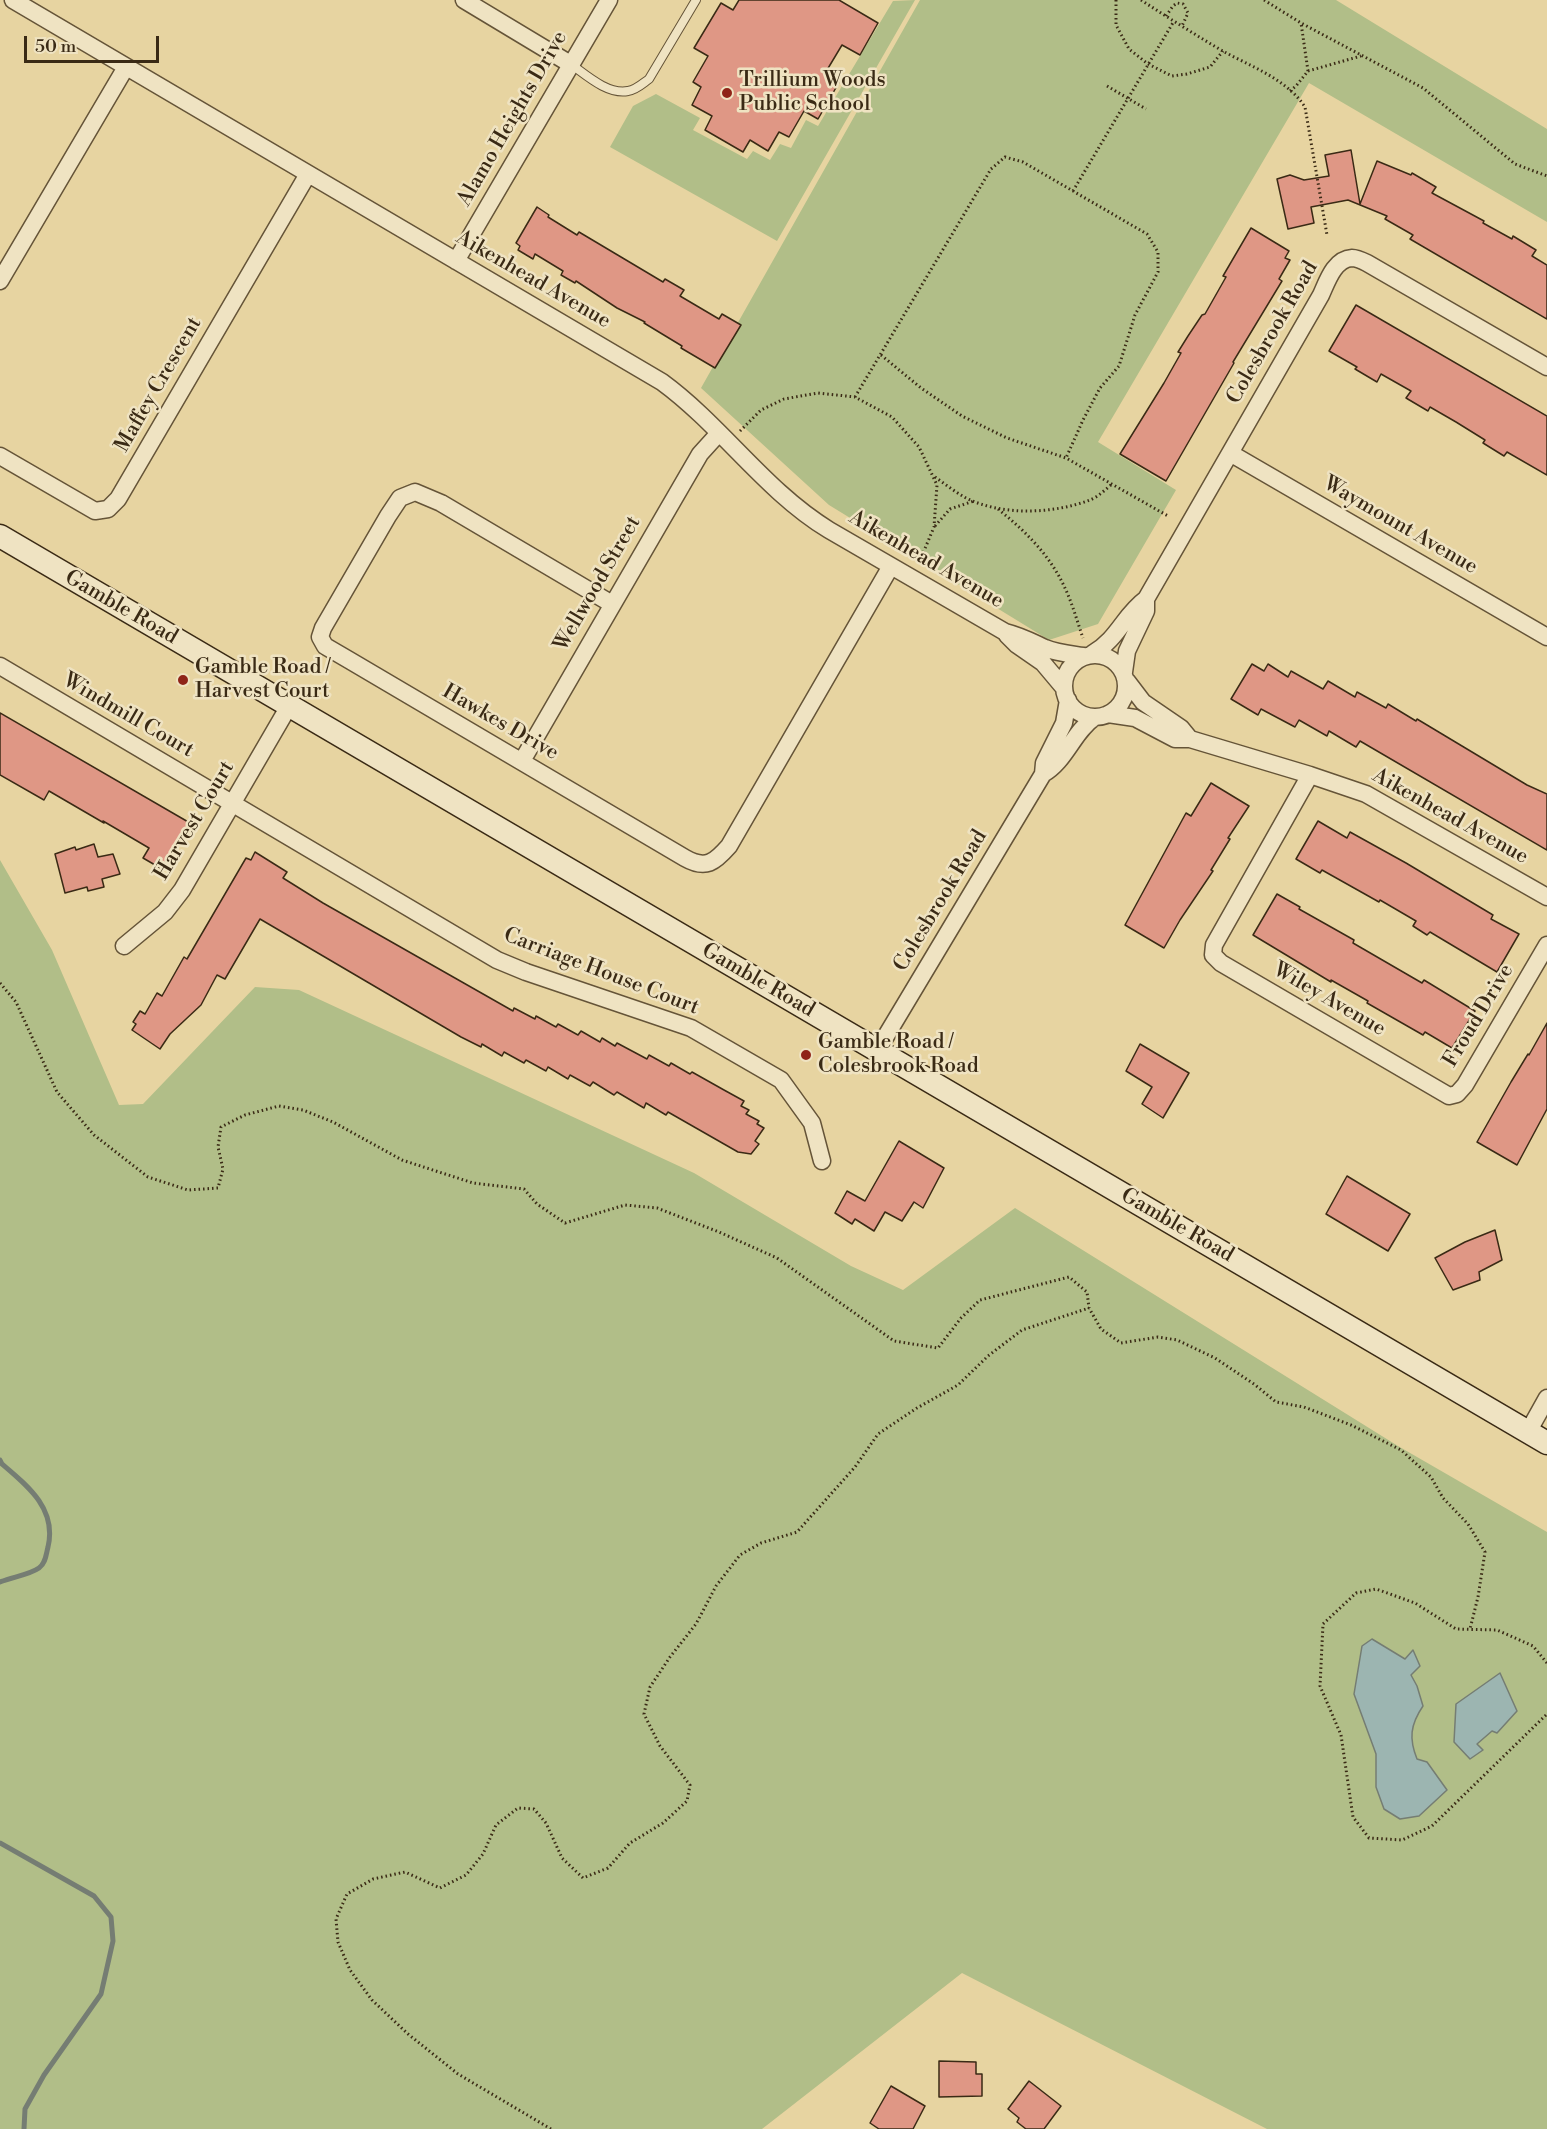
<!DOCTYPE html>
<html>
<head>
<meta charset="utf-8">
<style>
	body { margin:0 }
	#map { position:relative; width:1547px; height:2129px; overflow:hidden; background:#e7d4a1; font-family:"Libre Bodoni",serif }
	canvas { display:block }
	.scale { position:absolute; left:24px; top:36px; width:135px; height:27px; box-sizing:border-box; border:3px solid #3a2a15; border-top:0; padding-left:8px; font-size:18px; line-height:21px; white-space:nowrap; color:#3a2a15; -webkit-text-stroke:4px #efe3c2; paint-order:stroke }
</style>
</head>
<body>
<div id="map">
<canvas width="1547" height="2129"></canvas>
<div class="scale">50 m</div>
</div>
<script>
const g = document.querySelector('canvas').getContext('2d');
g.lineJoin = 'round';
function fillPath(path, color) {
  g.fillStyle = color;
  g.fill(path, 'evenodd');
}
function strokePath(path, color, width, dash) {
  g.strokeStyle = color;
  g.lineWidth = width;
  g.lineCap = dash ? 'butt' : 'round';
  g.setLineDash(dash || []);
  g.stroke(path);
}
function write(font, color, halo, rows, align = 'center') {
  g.font = font + ' "Libre Bodoni",serif';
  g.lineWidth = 5;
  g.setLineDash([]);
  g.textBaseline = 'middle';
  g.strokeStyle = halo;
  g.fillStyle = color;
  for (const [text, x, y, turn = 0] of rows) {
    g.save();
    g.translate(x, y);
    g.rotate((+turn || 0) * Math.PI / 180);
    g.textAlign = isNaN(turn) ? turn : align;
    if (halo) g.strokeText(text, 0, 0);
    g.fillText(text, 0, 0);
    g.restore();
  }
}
const green = new Path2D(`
	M915,0L777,241L610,147L633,106L656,94L700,118L693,130L747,159L753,151L770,160L780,144L791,148L806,120L818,126L893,1Z
	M920,0H1336L1547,129V222L1309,83L1098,442L1176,490L1098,624L1049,640L829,505L701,388Z
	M0,860L52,950L119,1105L143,1104L255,987L299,990L694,1173L851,1266L903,1290L1015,1208L1398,1446L1547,1532V2129H1267L962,1973L762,2129H0Z`);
const water = new Path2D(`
	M1372,1639L1405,1659L1413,1650L1420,1666L1411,1675L1417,1686L1423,1706C1410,1725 1409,1739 1417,1759L1427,1762L1447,1790L1419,1816L1400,1819L1384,1809L1376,1787V1754L1354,1694L1362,1646Z
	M1500,1673L1517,1711L1497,1733L1492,1731L1477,1744L1483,1750L1470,1759L1454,1742L1456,1704Z`);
const stream = new Path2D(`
	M0,1460L2,1464C28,1486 57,1509 48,1547C46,1554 46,1563 39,1568C29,1575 12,1577 0,1582
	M0,1843L94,1896L111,1917L113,1941L101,1994L44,2075L25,2109L24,2129`);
const building = new Path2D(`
	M739,0H839L878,23L860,55L842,45L827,70L841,79L818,119L804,111L789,137L779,132L768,151L750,140L743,152L705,130L712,116L692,105L701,87L693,82L708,56L694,48L721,3L733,10Z
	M1351,150L1360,204L1377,161L1411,175L1412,173L1436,187L1432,193L1484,221L1483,223L1512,239L1513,236L1536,250L1532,256L1547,265V319L1410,239L1413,235L1385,219L1387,216L1348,200L1311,207L1314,223L1288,229L1277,179L1290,175L1304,180L1329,176L1325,155Z
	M537,207L549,215L548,217L577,235L579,232L663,282L665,279L684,290L680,296L719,319L722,314L741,325L715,368L681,348L682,346L644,323L645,322L617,308L576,281L575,283L561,275L563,271L535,254L533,259L518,250L520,246L516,243Z
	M1251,228L1289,251L1285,258L1290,260L1279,279L1282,281L1233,362L1234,363L1166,481L1120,454L1164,383L1181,353L1178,352L1188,336L1202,315L1205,314L1226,277L1223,276Z
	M1356,305L1547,416V475L1507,452L1504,456L1483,443L1485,440L1456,422L1430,407L1428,411L1406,398L1411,391L1381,374L1377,382L1355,369L1357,367L1329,351Z
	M1252,664L1264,671L1268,664L1288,677L1291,671L1323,689L1328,681L1355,697L1357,692L1386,708L1388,704L1416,721L1417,719L1527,785L1547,794V850L1360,741L1356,747L1329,731L1327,736L1299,720L1295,727L1261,709L1258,715L1231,699Z
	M0,713L190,823L162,869L143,858L149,848L103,821L104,823L49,791L44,800L0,775Z
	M1211,783L1249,806L1228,838L1230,839L1211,870L1213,871L1180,920L1164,948L1125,925L1186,813L1191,816Z
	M1318,821L1347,838L1350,832L1406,863L1493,915L1491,919L1519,934L1497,972L1430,932L1427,935L1413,926L1416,921L1380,900L1379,902L1322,870L1320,873L1296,859Z
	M94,844L98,857L113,854L120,874L102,879L104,887L88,891L87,887L65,893L55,854L75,847L76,850Z
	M255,852L287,872L283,878L323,903L513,1011L514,1008L535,1019L536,1016L556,1027L558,1024L578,1035L581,1031L600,1042L602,1038L615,1046L617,1043L647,1059L649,1055L669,1066L671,1063L690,1074L692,1072L724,1090L744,1101L741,1106L749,1110L746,1114L759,1121L757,1124L764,1128L755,1141L759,1144L751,1154L738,1152L668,1112L666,1115L646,1103L644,1108L617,1092L614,1095L593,1082L590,1086L570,1075L568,1079L548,1067L546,1071L526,1060L524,1063L504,1052L502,1056L482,1044L481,1047L461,1037L260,919L225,979L217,975L201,1005L170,1034L160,1049L132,1030L136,1024L133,1022L140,1011L145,1014L157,993L162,996L184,957L187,959L246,858L251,860Z
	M1277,894L1300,907L1299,909L1354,940L1353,943L1422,983L1424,980L1475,1011L1452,1048L1425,1032L1423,1035L1367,1003L1368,1001L1331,980V982L1253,935Z
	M1547,1023V1109L1517,1165L1477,1142L1511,1082L1528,1054L1529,1055Z
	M1140,1044L1189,1073L1163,1118L1142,1104L1152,1087L1126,1071Z
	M899,1141L944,1168L923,1208L914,1202L902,1221L885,1212L874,1231L855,1219L852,1224L835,1213L847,1191L865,1201Z
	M1347,1176L1410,1214L1388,1251L1326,1214Z
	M1495,1230L1502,1260L1479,1272L1480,1280L1453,1290L1435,1258L1465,1242Z
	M939,2061L976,2062V2074H982V2096L939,2097Z
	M1029,2081L1061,2106L1044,2129H1026L1017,2122L1019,2118L1008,2109Z
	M891,2086L925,2106L913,2129H879L870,2123Z`);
const path = new Path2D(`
	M1116,0V25L1129,49L1148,64L1172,76L1187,74L1210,67L1223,51
	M1141,0C1167,17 1194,34 1221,50C1249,66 1286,78 1305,107L1327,235
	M1264,0L1301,23L1423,88L1515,164L1547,176
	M1166,16L1173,6L1177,3L1183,4L1188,13L1182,26
	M1308,71L1361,56
	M1107,86L1146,109
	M1290,91L1296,86L1308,71L1301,23
	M1073,191L1174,21
	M881,355L921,388L962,416L1007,438L1066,458L1168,516
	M855,397L991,169L1005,157L1023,162L1147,234L1158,252V272L1135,315L1119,366L1100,388L1083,420L1066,458
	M740,431L761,410L784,399L818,393L855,397L892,417L919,447L937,485L934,527L921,558
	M935,477C945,484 955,492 966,498C1002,516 1053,514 1090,500C1098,497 1106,489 1113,483
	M998,509C1025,531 1049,554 1064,586C1072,602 1077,621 1083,638
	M935,526L950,509L974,501
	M0,983L16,1002L57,1092L94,1135L148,1177L188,1190L218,1188L223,1169L218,1147L221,1127L245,1115L279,1106L303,1110L333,1122L402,1160L473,1183L524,1189L537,1204L565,1223L625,1205L657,1208L719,1232L777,1258L894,1341L938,1348L961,1318L980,1300L1069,1277L1087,1292L1089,1308L1101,1329L1121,1343L1158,1337L1177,1340L1215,1358L1254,1384L1276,1402L1304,1407L1351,1425L1401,1450L1431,1477L1443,1498L1468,1524L1485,1552L1478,1597L1470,1629
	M1547,1663L1533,1646L1497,1630L1456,1629L1415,1603L1376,1589L1356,1593L1323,1624L1320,1686L1341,1735L1353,1817L1369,1838L1402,1840L1432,1826L1547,1714
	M551,2129L458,2074L408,2034L372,2000L350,1970L338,1942L336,1919L347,1894L373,1879L405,1872L440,1888L466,1875L483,1854L496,1825L518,1808L534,1809L546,1823L562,1858L583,1878L608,1868L630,1843L663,1823L687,1801L690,1785L660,1746L644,1714L650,1687L670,1657L696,1624L716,1586L740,1555L761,1543L797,1532L855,1467L878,1434L917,1408L958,1385L988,1356L1022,1330L1089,1308`);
const service = new Path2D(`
	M572,65C586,75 608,95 628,91C636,90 642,84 649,79L696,0`);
const minor = new Path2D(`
	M13,0L662,382C722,426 765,491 829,530L1005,632C1021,636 1030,641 1045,648C1057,653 1070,654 1083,656
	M464,0L572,65
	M456,261L609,0
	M0,281L126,67
	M1230,453L1547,637
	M0,456L95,511L108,509L118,499L308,174
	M612,604L441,503L415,492L400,498L388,516L323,628L320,637L325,646L349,660L685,858C706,870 715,862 729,846L891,566
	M1007,635L1017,645L1043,663L1064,688
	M1092,654C1119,638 1123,616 1146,599L1321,295C1327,282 1334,259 1352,258C1356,258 1363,261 1367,263L1547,367
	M1064 686a31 31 0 1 1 62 0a31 31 0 1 1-62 0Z
	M0,666L497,960L526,972L691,1028L781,1080L812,1123L822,1161
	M1124,672L1127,651L1146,611V599
	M1127,681L1143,702L1181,728L1190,739
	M1108,714L1135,718L1175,739H1190L1310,775L1366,794L1547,897
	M522,761L700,454L719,433
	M1043,774C1066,761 1073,732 1095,717
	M1310,775L1214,945L1213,955L1221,963L1449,1096L1457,1094L1465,1085L1547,945
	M124,946L165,912L182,890L289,706
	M877,1051L1043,774L1044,763L1064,723L1068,700
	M1528,1432L1547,1398`);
const secondary = new Path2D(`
	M0,536L1547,1443`);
const markers = [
	[727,93,6,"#8f2418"],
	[183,680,6,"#8f2418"],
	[806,1055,6,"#8f2418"]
];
const poiNames = [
	["Trillium Woods",739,81],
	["Public School",739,105],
	["Gamble Road /",195,668],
	["Harvest Court",195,692],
	["Gamble Road /",818,1043],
	["Colesbrook Road",818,1067]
];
const streetNames = [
	["Alamo Heights Drive",513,119,-60],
	["Aikenhead Avenue",533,280,30],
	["Colesbrook Road",1273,333,-60],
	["Maffey Crescent",159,385,-60],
	["Waymount Avenue",1400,526,30],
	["Aikenhead Avenue",926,560,30],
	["Wellwood Street",598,584,-60],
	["Gamble Road",121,608,30],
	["Windmill Court",128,716,30],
	["Hawkes Drive",500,723,30],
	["Aikenhead Avenue",1450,817,29],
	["Harvest Court",195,821,-59],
	["Colesbrook Road",941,901,-59],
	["Carriage House Court",601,972,21],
	["Gamble Road",758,981,30],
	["Wiley Avenue",1329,1000,30],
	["Froud Drive",1479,1016,-59],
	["Gamble Road",1177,1226,30]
];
fillPath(green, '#b1be88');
fillPath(water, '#9cb5b1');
strokePath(water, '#757d73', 1.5);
strokePath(stream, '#757d73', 5);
fillPath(building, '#df9785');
strokePath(building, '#3a2a15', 1.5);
strokePath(service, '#655438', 10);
strokePath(minor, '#655438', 19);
strokePath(secondary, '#3a2a15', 25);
strokePath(path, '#3a2a15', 3, [1.5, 3]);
strokePath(service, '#efe3c2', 8);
strokePath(minor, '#efe3c2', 16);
strokePath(secondary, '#efe3c2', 22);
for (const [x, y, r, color] of markers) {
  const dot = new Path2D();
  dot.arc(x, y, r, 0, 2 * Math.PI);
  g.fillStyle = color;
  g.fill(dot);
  strokePath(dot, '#efe3c2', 2);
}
write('21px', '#3a2a15', '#efe3c2', poiNames, 'left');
write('21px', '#3a2a15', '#efe3c2', streetNames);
</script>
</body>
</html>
